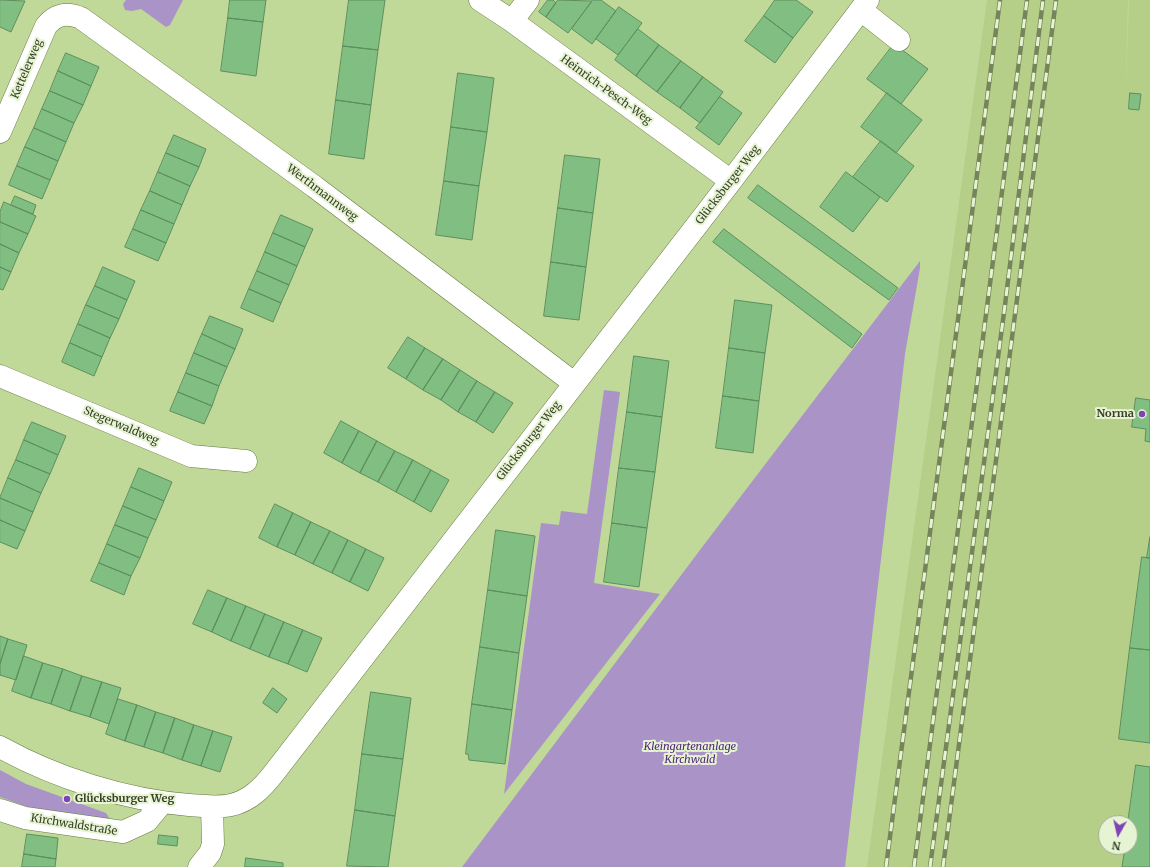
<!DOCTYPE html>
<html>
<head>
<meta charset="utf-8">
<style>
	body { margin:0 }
	#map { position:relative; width:1150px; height:867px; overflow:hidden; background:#c0d898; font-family:Merriweather,serif }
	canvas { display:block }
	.north { position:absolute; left:1098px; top:815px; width:40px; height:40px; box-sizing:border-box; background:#e7f4d4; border:1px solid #a1ac8f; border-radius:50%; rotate:188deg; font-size:11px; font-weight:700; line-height:16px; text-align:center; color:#384127 }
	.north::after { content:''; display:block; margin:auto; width:14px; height:18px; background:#7f42b7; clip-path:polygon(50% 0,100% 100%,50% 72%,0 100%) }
</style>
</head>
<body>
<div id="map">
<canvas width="1150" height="867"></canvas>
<div class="north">N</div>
</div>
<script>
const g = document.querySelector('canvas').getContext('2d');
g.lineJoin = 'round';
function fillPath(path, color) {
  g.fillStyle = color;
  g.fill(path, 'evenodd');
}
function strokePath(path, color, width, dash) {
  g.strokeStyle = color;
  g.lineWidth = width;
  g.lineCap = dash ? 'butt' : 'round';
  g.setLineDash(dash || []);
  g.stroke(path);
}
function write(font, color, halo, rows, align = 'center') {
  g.font = font + ' Merriweather,serif';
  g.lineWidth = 4;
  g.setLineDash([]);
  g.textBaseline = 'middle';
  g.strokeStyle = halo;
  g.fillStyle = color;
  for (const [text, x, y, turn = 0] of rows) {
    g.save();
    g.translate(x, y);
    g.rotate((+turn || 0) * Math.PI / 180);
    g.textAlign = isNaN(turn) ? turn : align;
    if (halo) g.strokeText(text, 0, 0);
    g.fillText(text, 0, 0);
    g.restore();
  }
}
const built = new Path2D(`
	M987,0H1128L1125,114L1129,0H1150V867H867ZM1106,823H1130V847H1106Z`);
const green = new Path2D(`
	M126,0H183L170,25L166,27L141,9L132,11L125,10L123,4Z
	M920,261V268L905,354L845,867H462L706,542Z
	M604,390L620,392L594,583L660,594L504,794L541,523L559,525L561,511L587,514Z
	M0,770L26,784L106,813L113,824L28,807L0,797Z`);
const building = new Path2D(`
	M0,0L25,1L11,32L0,27Z
	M230,0H266L263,22L228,18Z
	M349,0H385L378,50L343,46Z
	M548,0H553L556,3L546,17L539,12Z
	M558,0L592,1L568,33L546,17Z
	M593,0H601L616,11L592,44L572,29Z
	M775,0H796L813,12L793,38L764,16Z
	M619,7L642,23L618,55L596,39Z
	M764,16L793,38L775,63L745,41Z
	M228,18L263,22L256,76L221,71Z
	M638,29L659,45L636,76L615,60Z
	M894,44L928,69L901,104L867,79Z
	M659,45L681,61L657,92L636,76Z
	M343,46L378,50L371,105L336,100Z
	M66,53L99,67L91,86L58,71Z
	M681,61L703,77L680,108L657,92Z
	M58,71L91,86L83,105L50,91Z
	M458,73L494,78L487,132L451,127Z
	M703,77L723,92L700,123L680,108Z
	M50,91L83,105L74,123L42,109Z
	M887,93L922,120L896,153L861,127Z
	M1130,93L1141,94L1139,110L1129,109Z
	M720,97L742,113L719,145L696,128Z
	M336,100L371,105L364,159L329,154Z
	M42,109L74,123L66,142L34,128Z
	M451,127L487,132L479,186L444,181Z
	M34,128L66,142L58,161L25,147Z
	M174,135L206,149L199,167L166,153Z
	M881,141L914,166L887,202L853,177Z
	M25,147L58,161L50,180L17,166Z
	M166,153L199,167L190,186L158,172Z
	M565,155L600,159L593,213L558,208Z
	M17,166L50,180L42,199L9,185Z
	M158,172L190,186L182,205L150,191Z
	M846,172L880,197L853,232L820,207Z
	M444,181L479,186L472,240L436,235Z
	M758,185L898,288L889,300L748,198Z
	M150,191L182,205L174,224L141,210Z
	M15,196L36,205L33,214L11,205Z
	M4,202L36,216L28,234L0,222V212Z
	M558,208L593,213L586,267L551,262Z
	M141,210L174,224L166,243L133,229Z
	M281,215L313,229L305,247L273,233Z
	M0,222L28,234L19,253L0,244Z
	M133,229L166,243L158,261L125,247Z
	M724,229L862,334L852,348L713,242Z
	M273,233L305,247L297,266L265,252Z
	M0,244L19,253L11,272L0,267Z
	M265,252L297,266L289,285L257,271Z
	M551,262L586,267L579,320L544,316Z
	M0,267L11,272L3,290L0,289Z
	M103,267L135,281L127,300L95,286Z
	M257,271L289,285L281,303L249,289Z
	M95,286L127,300L119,319L86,305Z
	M249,289L281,303L273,322L241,308Z
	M735,300L772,305L765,353L729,348Z
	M86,305L119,319L110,338L78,324Z
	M210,316L243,329L235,349L202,334Z
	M78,324L110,338L102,357L70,343Z
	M202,334L235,349L227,367L194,353Z
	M408,337L425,348L406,379L388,368Z
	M70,343L102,357L94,376L62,362Z
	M425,348L443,359L423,390L406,379Z
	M729,348L765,353L759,401L723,396Z
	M194,353L227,367L219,386L186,373Z
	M634,356L669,361L662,417L627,412Z
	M443,359L460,370L441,400L423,390Z
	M460,370L477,381L458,412L441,400Z
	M186,373L219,386L212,406L178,392Z
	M477,381L495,392L476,422L458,412Z
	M178,392L212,406L204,424L170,411Z
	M495,392L513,403L493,433L476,422Z
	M723,396L759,401L753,453L716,448Z
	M1136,398L1150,400V442L1145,441L1146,429L1132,427Z
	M627,412L662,417L655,472L619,468Z
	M341,421L359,431L342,463L324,453Z
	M32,422L66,436L58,455L24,440Z
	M359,431L377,441L360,473L342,463Z
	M24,440L58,455L50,474L16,460Z
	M377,441L395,451L378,482L360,473Z
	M395,451L413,460L396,492L378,482Z
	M16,460L50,474L41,493L8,478Z
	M413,460L431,470L414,502L396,492Z
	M139,468L172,482L164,501L131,487Z
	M619,468L655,472L647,528L612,523Z
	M431,470L449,480L431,512L414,502Z
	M8,478L41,493L33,512L0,498Z
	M131,487L164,501L156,520L123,506Z
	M0,498L33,512L25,531L0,520Z
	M275,504L293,513L277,547L259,538Z
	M123,506L156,520L148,538L115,525Z
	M293,513L311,522L295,555L277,547Z
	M0,520L25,531L17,549L0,542Z
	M311,522L330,531L313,564L295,555Z
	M612,523L647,528L639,587L604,582Z
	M115,525L148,538L140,558L107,544Z
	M496,530L535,536L527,596L488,590Z
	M330,531L348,540L332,573L313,564Z
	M1150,537V558H1147Z
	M348,540L366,549L350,582L332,573Z
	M107,544L140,558L131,576L99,563Z
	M366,549L384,558L368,591L350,582Z
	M1142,557L1150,558V650L1130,648Z
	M99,563L131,576L124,595L91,581Z
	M208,590L227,598L212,632L193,624Z
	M488,590L527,596L519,653L480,647Z
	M227,598L246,606L231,641L212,632Z
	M246,606L265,614L250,649L231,641Z
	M265,614L284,622L269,657L250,649Z
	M284,622L303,630L288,664L269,657Z
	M303,630L322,638L307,672L288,664Z
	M0,636L8,639L0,664Z
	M8,639L27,645L16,680L0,675V664Z
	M480,647L519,653L512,710L472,704Z
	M1130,648L1150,650V743L1119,739Z
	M24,656L43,663L31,698L12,691Z
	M43,663L63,669L51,704L31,698Z
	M63,669L82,676L70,711L51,704Z
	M82,676L102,682L90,717L70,711Z
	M102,682L121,688L109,724L90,717Z
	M273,688L287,699L277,713L263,703Z
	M371,692L411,698L403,759L362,754Z
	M118,699L137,705L125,741L106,734Z
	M472,704L512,710L505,764L469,760L468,754H466Z
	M137,705L156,712L144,747L125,741Z
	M156,712L175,718L163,753L144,747Z
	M175,718L194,725L182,760L163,753Z
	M194,725L213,731L201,766L182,760Z
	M213,731L232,737L220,772L201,766Z
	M362,754L403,759L395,816L355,810Z
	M1136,765L1150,767V867H1122L1125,847H1130V823H1128Z
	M355,810L395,816L388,867L347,866Z
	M27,834L58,838L56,859L24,854Z
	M159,835L178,837L177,846L158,844Z
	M24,854L56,859L55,867H22Z
	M246,858L283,863V867H245Z`);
const minor = new Path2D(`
	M480,0L512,21L731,181
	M861,10L899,40
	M512,21L528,0
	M0,132L46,26C56,14 67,12 81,18L315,187L574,383
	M0,376L191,456L246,461
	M0,747C56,778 125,800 189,805C203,806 217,808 231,805C250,801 263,787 274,773L731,181L868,0
	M0,810L25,818L123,832L147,821L162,803
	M199,867L210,853L213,844L212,807`);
const rail = new Path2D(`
	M886,867L1000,0
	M914,867L1027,0
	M930,867L1005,305L1043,0
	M943,867L1056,0`);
const markers = [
	[1142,414,4,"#7f42b7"],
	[67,799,4,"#7f42b7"]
];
const streetNames = [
	["Kettelerweg",27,69,-67],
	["Heinrich-Pesch-Weg",606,90,36],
	["Glücksburger Weg",728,185,-52],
	["Werthmannweg",322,193,37],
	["Stegerwaldweg",121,426,23],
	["Glücksburger Weg",529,441,-52],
	["Kirchwaldstraße",74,825,9]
];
const poiNames = [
	["Norma",1134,414],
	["Glücksburger Weg",75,799,"left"]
];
const parkNames = [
	["Kleingartenanlage",690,747],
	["Kirchwald",690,760]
];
fillPath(built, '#b5cf88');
fillPath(green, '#aa93c7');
fillPath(building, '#80bf81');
strokePath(building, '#5d8e5e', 1);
strokePath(minor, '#667a3f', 23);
strokePath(minor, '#fff', 22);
strokePath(rail, '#75855a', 4.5);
strokePath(rail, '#e7f4d4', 3, [9]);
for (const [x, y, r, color] of markers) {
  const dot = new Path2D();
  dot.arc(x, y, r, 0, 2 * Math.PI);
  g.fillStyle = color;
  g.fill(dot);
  strokePath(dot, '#e7f4d4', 1.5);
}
write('11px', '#384127', '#e7f4d4', streetNames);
write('bold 11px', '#384127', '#e7f4d4', poiNames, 'right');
write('italic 11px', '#52257a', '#e7f4d4', parkNames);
</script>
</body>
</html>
